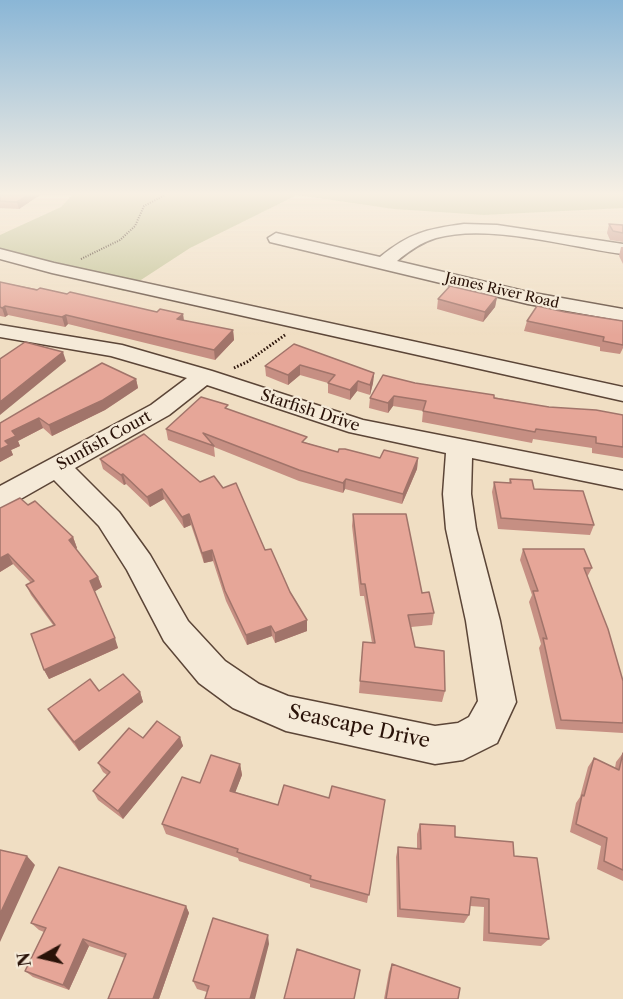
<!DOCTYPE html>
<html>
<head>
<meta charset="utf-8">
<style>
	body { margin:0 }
	#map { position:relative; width:623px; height:999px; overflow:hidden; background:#f0dec3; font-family:"Libre Caslon Text",serif }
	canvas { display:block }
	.north { position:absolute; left:12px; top:927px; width:60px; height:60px; -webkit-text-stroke:4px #f5ead8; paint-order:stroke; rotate:262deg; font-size:16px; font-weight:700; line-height:24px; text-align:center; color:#291208 }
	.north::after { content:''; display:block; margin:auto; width:21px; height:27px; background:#291208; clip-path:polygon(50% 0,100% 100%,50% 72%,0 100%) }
</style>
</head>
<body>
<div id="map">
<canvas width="623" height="999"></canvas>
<div class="north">N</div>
</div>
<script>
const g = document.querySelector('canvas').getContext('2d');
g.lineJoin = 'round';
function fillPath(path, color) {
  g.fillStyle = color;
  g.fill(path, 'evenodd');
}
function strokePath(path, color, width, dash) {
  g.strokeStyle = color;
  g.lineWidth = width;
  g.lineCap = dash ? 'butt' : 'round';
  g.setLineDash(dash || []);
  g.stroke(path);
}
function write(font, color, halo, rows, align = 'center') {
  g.font = font + ' "Libre Caslon Text",serif';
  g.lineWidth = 4.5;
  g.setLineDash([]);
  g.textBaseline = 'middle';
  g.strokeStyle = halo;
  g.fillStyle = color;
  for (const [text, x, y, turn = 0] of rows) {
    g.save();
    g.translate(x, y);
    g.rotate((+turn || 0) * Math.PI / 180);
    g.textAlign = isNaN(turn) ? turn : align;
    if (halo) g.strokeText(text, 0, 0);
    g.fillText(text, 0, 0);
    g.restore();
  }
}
const green = new Path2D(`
	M72,195H623V208L484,215L394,209L297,195L190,248L124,291L0,259V235L61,207Z`);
const pathFar1 = new Path2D(`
	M81,259L120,240L135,226L144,206L165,195`);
const path = new Path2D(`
	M234,368L247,362L285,335`);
const minor = new Path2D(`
	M464,224L497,225L623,244V254C569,247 488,223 436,238C420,243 409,251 397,261L528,292L623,309V321L528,304L270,242L268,238L276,233L380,257C409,233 427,229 464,224Z
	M0,249L54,263L623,387V401L52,273L0,259Z
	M0,325L122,345L212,371L363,420L623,471V489L472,458L471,494L476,529L500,621L516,702L497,743L463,760L435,764L286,731L233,708L199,683L164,641L127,570L99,526L54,480L10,505L0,508V486L151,405L187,378L111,356L0,337ZM207,385L349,432L446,453L443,494L446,529L466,621L478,701L469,717L458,723L435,726L288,696L259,684L225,661L188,621L150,555L119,512L75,468L169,415Z`);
const wall = new Path2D(`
	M0,195H40L19,209L0,208Z
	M609,224L623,225V242L610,240L607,233Z
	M621,247H623V264L619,256Z
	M0,282L157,312L183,314L184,321L233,330L234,340L215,360L68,324L65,327L8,315L5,317L0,316Z
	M497,297L495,307L483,322L437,309L438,299Z
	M565,312L623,321V348L620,354L600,351V347L524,331L527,321Z
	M294,344L374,373L373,383L370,395L357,391L350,400L328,393V383L300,375L288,385L266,376L265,366Z
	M136,379L138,388L105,410L52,436L43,428L18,441L20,446L11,450L13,455L0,462V423Z
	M415,383L549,407L623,415V458L592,453V448L533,439L532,443L422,422L423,411L393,406L388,413L369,408L370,398Z
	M228,410L307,443L338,452L380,458H418L417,469L402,504L345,489L343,493L299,481L214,447L215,457L168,440L166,429Z
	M144,434L265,550L307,620V631L275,643L272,636L247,645L226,601L213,561L204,563L191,525L184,528L164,499L150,507L126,484L124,485L103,469L100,459Z
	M510,479L534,489L594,525L590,535L498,529L492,492L494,482L509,483Z
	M28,505L73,537L77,548L76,549L98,577L102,587L94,591L118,648L49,679L44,670L53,625L31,595L26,585L31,583L13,564L0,572V508Z
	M353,514L422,593L434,613L432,625L411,627L415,647L445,691L442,702L359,693L363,642L372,643L364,596H360L352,526Z
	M523,549L592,568L587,577L623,681V733L556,729L539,648L541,644L529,602L532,595L520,560Z
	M140,692L143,702L79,751L54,719L48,709Z
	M180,737L183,746L123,819L98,800L93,791L107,775L103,772L98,763L143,738Z
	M623,753V881L597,869L601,846L570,832L576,803L580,797L588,767L594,758L615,768L616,762Z
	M240,764L242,775L235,792L278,805L329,798L385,800L367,903L310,887V884L239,861L238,858L166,834L162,824L200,783Z
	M420,824L514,856L549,939L541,946L483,941L484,907L470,906L469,915L464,923L397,917L396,857L398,847L417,849V834Z
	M186,906L189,913L159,999H108L125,958L89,946L69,990L33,977L25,971L44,932L39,930L31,923Z
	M269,944L207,992L197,989L193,981Z
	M392,964L458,999H384L389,972Z`);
const shadedWall = new Path2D(`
	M28,195H40L19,209L17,202Z
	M497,297L495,307L483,322L485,312Z
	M5,306L8,315L5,317L2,308Z
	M183,314L184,323L177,319Z
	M66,315L68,324L65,327L62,317Z
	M233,330L234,340L215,360L214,350Z
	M63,352L66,361L0,415V402Z
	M300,365V375L288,385V375Z
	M374,373L373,383L370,395V385Z
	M136,379L138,388L105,410L52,436L49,425Z
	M358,381L357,391L350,400V390Z
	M394,396L393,406L388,413V403Z
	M39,418L43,428L18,441L20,446L11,450L13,455L0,462V449L12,431Z
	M418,458L417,469L402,504L403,494Z
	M123,474L126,484L124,485L121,475Z
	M346,479L345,489L343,493V483Z
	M162,489L164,499L150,507L147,497Z
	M189,514L191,525L184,528L182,517Z
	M73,537L77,548L73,551L69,540Z
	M212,550L213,561L204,563L202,553Z
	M8,554L13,564L0,572V558Z
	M98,577L102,587L94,592L90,581Z
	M307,620V631L275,643V633Z
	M271,626L272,636L247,645L246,635Z
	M115,638L118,648L49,679L44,670Z
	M140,692L143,702L79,751L74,742Z
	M180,737L183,746L123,819L118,811Z
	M240,764L242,775L232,801L230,791Z
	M27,856L35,865L0,942V914Z
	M186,906L189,913L159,999H153Z
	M268,935L269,944L255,999H250Z
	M83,939L89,946L69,990L63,985Z`);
const building = new Path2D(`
	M0,195H28L17,202L0,201Z
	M609,224L623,225V233L613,231Z
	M0,282L37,290L40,288L67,294L70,292L157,312L160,309L183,314L177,319L233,330L214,350L66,315L62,317L5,306L2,308L0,307Z
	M450,286L497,297L485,312L438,299Z
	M537,306L565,312L623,321V345L603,341L604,337L527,321Z
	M25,342L63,352L0,402V359Z
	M294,344L374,373L370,385L358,381L350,390L328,383L335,375L300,365L288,375L265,366Z
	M102,363L136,379L103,400L49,425L39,418L12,431L16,436L5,441L9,445L0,449V423Z
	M383,375L415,383L494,395V398L549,407L596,410L623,415V447L596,443V437L536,429L535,432L423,411L426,401L394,396L388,403L370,398Z
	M201,397L228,405L225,408L307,437L302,442L338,452L339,449H345L380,458L384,450L418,458L403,494L346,479L343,483L299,470L203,433L214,446L166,429Z
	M144,434L200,482L214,476L223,488L236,483L265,550L271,549L290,592L307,620L275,633L271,626L246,635L225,591L212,550L202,553L189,514L182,517L162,489L147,497L123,474L121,475L100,459Z
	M510,479L532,480L534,489L583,491L594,525L501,518L494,482L511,483Z
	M20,498L28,505L35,501L73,537L69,540L98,577L90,581L115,638L44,670L31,634L55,625L26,585L34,581L8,554L0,558V508Z
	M353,514H406L422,593L429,592L434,613L408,615L415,647L444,651L445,691L360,681L363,642L375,643L365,584H361Z
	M523,549H584L592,568H584L608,629L623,681V723L561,720L543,638L547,639L533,591H538Z
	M123,674L140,692L74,742L48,709L90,679L99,691Z
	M157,721L180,737L118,811L93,791L110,772L98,763L129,728L143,738Z
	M623,753V870L604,861L607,838L576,824L582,795L584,796L594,758L619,770Z
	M211,755L240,764L230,791L278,805L284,785L329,798L332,786L385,800L369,895L310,879L311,876L237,852L238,849L162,824L182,777L200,783Z
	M420,824L455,826V837L513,842L514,856L537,858L549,939L489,933V899L471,897L469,915L400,909L398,847L421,849Z
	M0,850L27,856L0,914Z
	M59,867L186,906L153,999H108L126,954L83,939L63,985L25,971L46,928L31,923Z
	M213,918L268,935L250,999H205L209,986L193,981Z
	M297,949L360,970L354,999H284Z
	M392,964L460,988L458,999H386Z`);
const farStreetnames = [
	["James River Road",502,291,13]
];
const streetNames = [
	["Starfish Drive",310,411,18],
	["Sunfish Court",104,441,-29]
];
const nearStreetnames = [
	["Seascape Drive",359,727,12]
];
fillPath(green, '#bfc090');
strokePath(minor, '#5b4537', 3);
strokePath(pathFar1, '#291208', 2, [1, 1.5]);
strokePath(path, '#291208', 3, [1.5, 2]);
fillPath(minor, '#f5ead8');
fillPath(wall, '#c68f83');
fillPath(shadedWall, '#a1746a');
fillPath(building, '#e6a698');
strokePath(building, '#a1746a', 1.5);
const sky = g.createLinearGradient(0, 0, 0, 335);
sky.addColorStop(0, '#8ab6d6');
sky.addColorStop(0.58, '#f8f0e4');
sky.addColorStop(1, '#f8f0e400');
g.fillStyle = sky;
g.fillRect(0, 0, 623, 335);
write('14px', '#291208', '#f5ead8', farStreetnames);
write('16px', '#291208', '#f5ead8', streetNames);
write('20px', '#291208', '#f5ead8', nearStreetnames);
</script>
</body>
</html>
